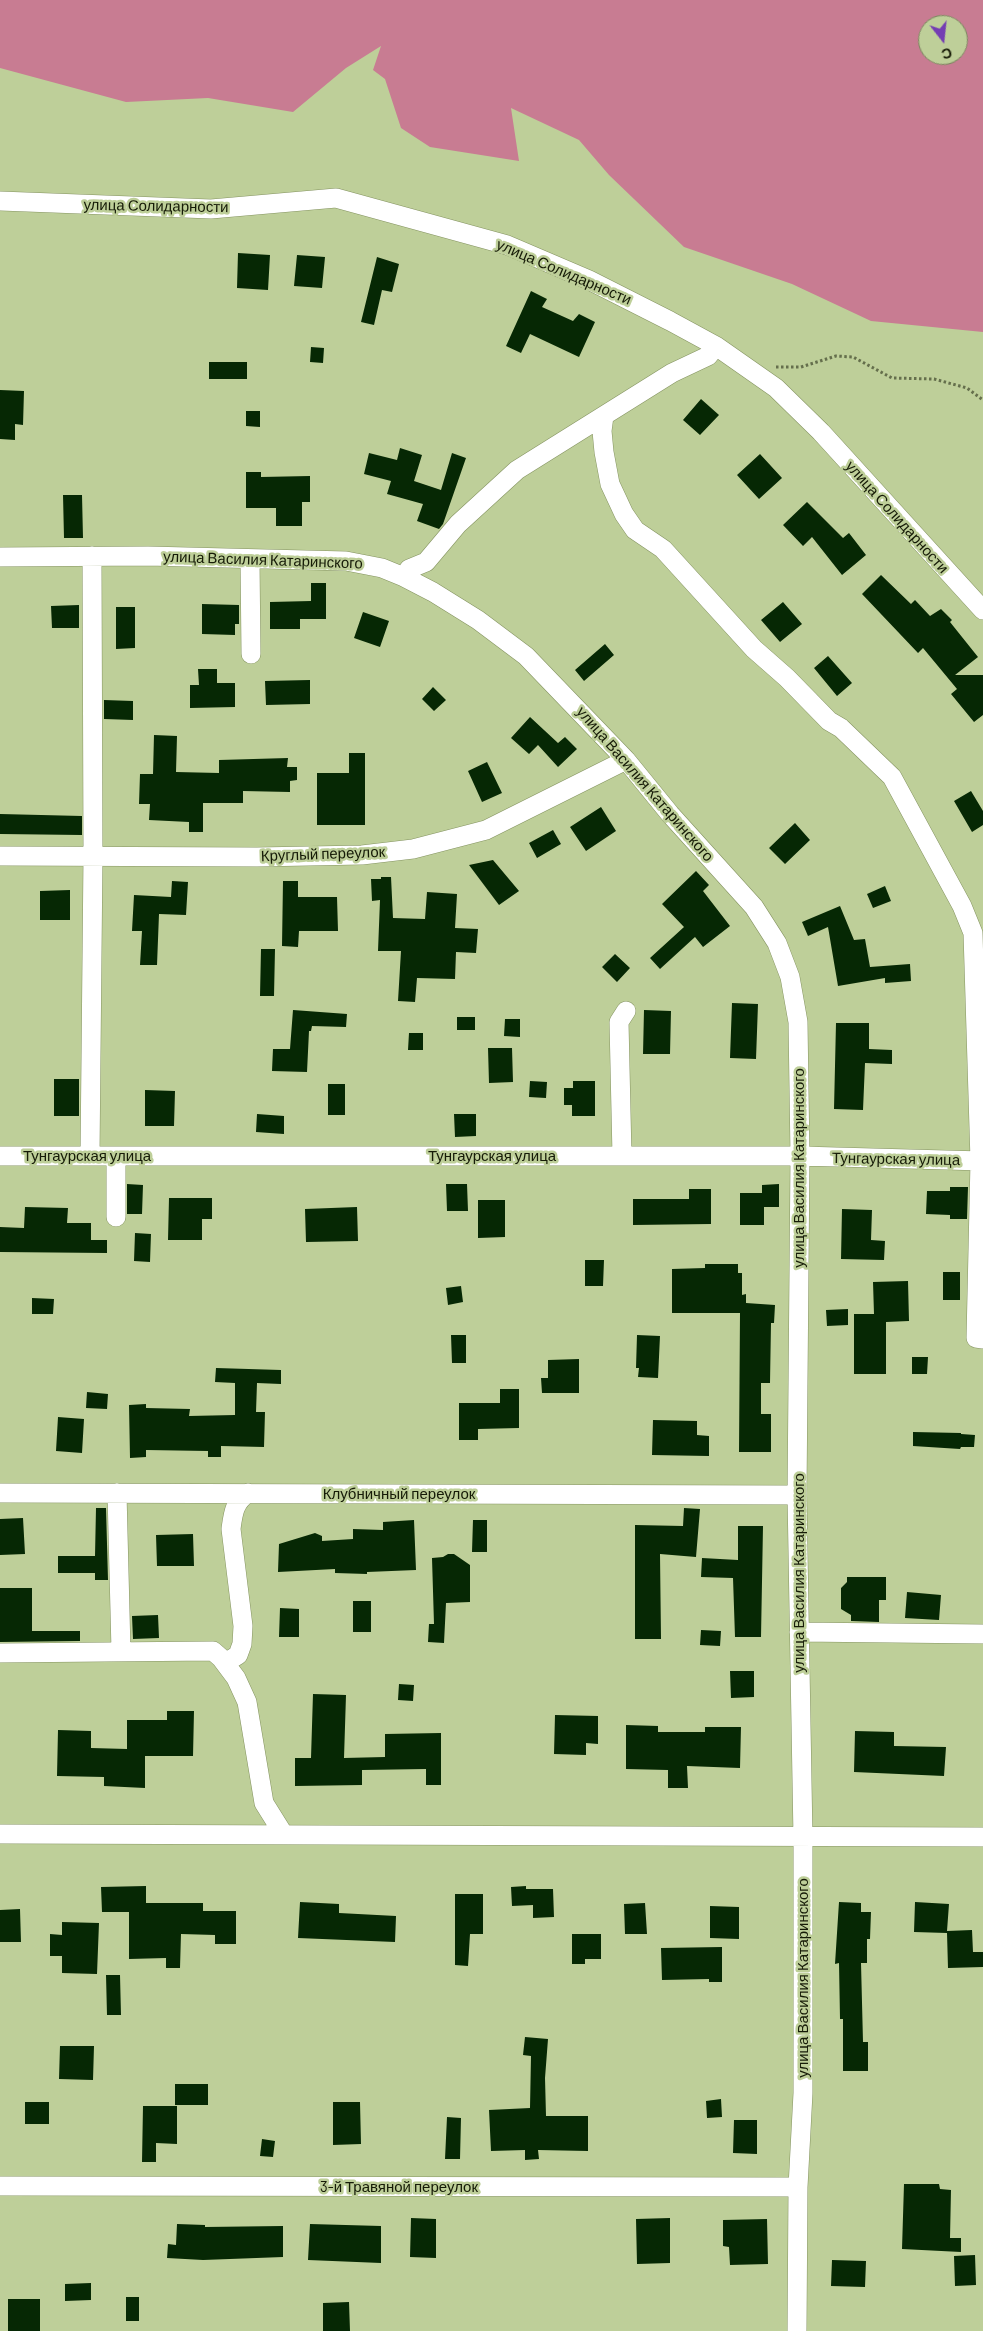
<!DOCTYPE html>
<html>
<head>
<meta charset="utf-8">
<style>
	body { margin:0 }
	#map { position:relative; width:983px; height:2331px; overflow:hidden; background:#becf99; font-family:Barlow,sans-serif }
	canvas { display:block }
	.north { position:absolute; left:918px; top:15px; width:50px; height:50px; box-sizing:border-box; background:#becf99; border:1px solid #7b875f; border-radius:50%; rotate:164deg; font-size:14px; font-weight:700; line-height:20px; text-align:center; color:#161b07 }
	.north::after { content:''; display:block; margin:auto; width:18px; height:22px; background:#743db3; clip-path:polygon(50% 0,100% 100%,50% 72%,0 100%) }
</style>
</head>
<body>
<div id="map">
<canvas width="983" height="2331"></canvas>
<div class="north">С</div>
</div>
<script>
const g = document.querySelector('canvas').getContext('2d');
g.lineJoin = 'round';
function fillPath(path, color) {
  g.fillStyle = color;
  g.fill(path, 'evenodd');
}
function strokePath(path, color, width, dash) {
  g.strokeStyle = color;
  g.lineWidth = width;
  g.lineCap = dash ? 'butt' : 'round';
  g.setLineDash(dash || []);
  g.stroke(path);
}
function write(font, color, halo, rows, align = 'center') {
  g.font = font + ' Barlow,sans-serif';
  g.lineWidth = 5;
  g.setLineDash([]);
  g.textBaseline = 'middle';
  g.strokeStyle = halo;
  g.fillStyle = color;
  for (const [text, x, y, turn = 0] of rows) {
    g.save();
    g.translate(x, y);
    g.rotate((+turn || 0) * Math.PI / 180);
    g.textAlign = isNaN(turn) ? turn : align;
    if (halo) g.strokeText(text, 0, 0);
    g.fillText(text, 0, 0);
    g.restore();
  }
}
const forest = new Path2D(`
	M0,0H983V332L871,321L792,284L684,247L609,175L579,140L511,108L519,161L430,147L401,128L385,79L373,70L381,46L346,68L293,112L208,98L126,102L0,68ZM928,25H958V55H928Z`);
const building = new Path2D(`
	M238,253L270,255L268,290L237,288Z
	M297,255L325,257L322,288L294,286Z
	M377,257L399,264L392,292L382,290L374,325L361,322Z
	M531,291L547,299L542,307L573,321L579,314L595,322L579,357L530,334L521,353L506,346Z
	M311,347L324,348L323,363L310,362Z
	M209,362H247V379H209Z
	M0,390L24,391L23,425L15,424V440L0,439Z
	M701,399L719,415L700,435L683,420Z
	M246,411H260V427L246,426Z
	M400,448L422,455L414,481L441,490L452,453L466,458L443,524L439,529L417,521L423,504L387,494L391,481L364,474L369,453L397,460Z
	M760,454L782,478L759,499L737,475Z
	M246,472H261V477L310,476V502H302V526H276V508H246Z
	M63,495H82L83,538H64Z
	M807,502L843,538L849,533L866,555L842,575L812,537L803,546L783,525Z
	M881,575L911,604L915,600L930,616L941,609L952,620L950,622L978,657L955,675H983V715L974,722L951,694L957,689L923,648L918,653L862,594Z
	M311,583H326V619H300V629H270V602L311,601Z
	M783,602L802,624L780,642L761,620Z
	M202,604L239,605V624H235V635L202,634Z
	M79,605V628H52L51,606Z
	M116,607H135V648L116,649Z
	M363,612L389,621L380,647L354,638Z
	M605,644L614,655L584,681L575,670Z
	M828,656L852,683L837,696L814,668Z
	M198,669H217V683H235V707L190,708V685H199Z
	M310,680V704L266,705L265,681Z
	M433,687L446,700L434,711L422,699Z
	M104,700L133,701V720L104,719Z
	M530,717L558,743L565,737L577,749L558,767L538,745L529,754L511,738Z
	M154,735L177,736L176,772L219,773V760L288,758L287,767H297V780L290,781V792L243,791V803H203V832H189V822L149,820L150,804H139L140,774H153Z
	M349,753H365V825H317V773H349Z
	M487,762L502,793L482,802L468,771Z
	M971,791L983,811V825L972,832L954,801Z
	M601,807L616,831L586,851L570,827Z
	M0,814L82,816V835L0,834Z
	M795,823L810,840L785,864L769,848Z
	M553,830L561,844L537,858L529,843Z
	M493,860L519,891L499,905L469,865Z
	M696,871L709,885L703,891L730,926L703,947L695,937L660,969L650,958L684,927L662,904Z
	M381,877H391L393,918L425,919L427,892L457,894L455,928L478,929L476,953L456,952L455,979L417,978L415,1002L398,1001L401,951H378L380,900L372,901L371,879H381Z
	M172,881L188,882L186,915L159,914L157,965H140L142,931H132L134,895L171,897Z
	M283,881H298V897H337L338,931H299L298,947L282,946Z
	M885,886L891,901L873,908L867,894Z
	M70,890V920H40V891Z
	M840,906L854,940L865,939L870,967L910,964L911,981L885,983V978L838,986L828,927L808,936L802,922Z
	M261,949H275L274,996H260Z
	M615,954L630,968L617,982L602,967Z
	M732,1003L758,1004L756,1059L730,1058Z
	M293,1010L347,1014L346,1027L312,1026L311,1031H309L307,1072L272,1071L273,1049H290Z
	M644,1010L671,1011L670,1054H643Z
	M457,1017H475V1030H457Z
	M505,1019H520V1037L504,1036Z
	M836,1023H869V1049L892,1050V1064L865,1063L863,1110L834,1109Z
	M409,1033H423V1050H408Z
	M488,1048H512L513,1082L489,1083Z
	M54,1079H79V1116H54Z
	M530,1081L547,1082L546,1098L529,1097Z
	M573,1081H595V1116H572V1105H564V1088H573Z
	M328,1084H345V1115H328Z
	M145,1090L175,1091L174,1126H145Z
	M257,1114L284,1116V1134L256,1132Z
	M454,1114H476V1136L455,1137Z
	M127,1184L143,1185L142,1214H127Z
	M446,1184H467L468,1211H447Z
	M779,1184V1207H764V1225H740V1193H762V1185Z
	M950,1187H968L967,1219H950V1215L926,1214L927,1191H950Z
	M689,1189H711V1224L633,1225V1199H689Z
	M169,1198H212V1219H202V1240H168Z
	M478,1200H505V1237L478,1238Z
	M25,1207L68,1208L67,1223H91V1240H107V1253L0,1252V1227L24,1228Z
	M357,1207L358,1241L306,1242L305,1209Z
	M842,1209L872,1210L871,1240L885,1241L884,1260L841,1259Z
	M135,1233L151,1234L150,1262L134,1261Z
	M585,1260H604L603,1286H585Z
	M705,1264H738V1273H742V1295L746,1294V1303L775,1305L774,1323H771L770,1383H761V1414H771V1452H739L740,1313H672V1269L705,1268Z
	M943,1272H960V1300H943Z
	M908,1281L909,1321L886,1322V1374H854V1314H874L873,1282Z
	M461,1286L463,1302L448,1305L446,1288Z
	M32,1298L54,1299L53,1314H32Z
	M848,1309V1325L827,1326L826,1310Z
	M451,1335H466V1363H452Z
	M637,1335L660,1336L658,1378L638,1377L639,1368H636Z
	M912,1357H928L927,1374H912Z
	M579,1359V1393H542L541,1378H548V1360Z
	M216,1368L281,1370V1384L257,1383L256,1412H265L264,1447L221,1446V1457H208V1451L146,1450V1457L130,1458L129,1405L146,1404V1408L190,1409L189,1416L235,1415V1383L215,1382Z
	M500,1389H519V1428L478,1429V1440H459V1403H500Z
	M87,1392L108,1394L107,1409L86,1408Z
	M58,1417L84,1419L82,1453L56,1451Z
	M653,1420L697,1421V1435L709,1436V1456L652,1455Z
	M913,1432L961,1433V1434L975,1435L974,1447H961L960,1449L913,1446Z
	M96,1508H106L108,1580H95V1573H58V1556H95Z
	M684,1508L700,1509L696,1557L660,1554L661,1639H635V1525L683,1526Z
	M23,1518L25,1554L0,1555V1519Z
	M414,1520L416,1570L367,1572V1574L335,1573V1569L278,1572L279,1544L315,1533L322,1536V1541L353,1539V1529L383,1530V1522Z
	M473,1520H487V1552H472Z
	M738,1526H763L761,1637H735L733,1578L701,1577L702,1558L738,1560Z
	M193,1534L194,1566H157L156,1535Z
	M448,1554H454L470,1565V1602L446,1603L444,1643L428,1642L429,1624H434L432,1558L443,1557Z
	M847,1577H886V1600H879V1622L851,1621V1615L841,1609V1588L847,1582Z
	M0,1588H32V1631H80V1641L0,1642Z
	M907,1592L941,1595L939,1620L905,1618Z
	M353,1601H371V1632H353Z
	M280,1608L299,1609V1637H279Z
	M158,1615L159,1638L133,1639L132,1616Z
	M701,1630L721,1631L720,1646L700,1645Z
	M730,1671H754V1697L731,1698Z
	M399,1684L414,1685L413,1701L398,1700Z
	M313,1694L346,1695L344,1758L385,1757V1734L441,1733V1785H426V1769L362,1770V1785L295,1786V1758H311Z
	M167,1711H194L193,1756H145V1788L104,1786V1777L57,1776L58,1730L91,1731V1748L127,1749V1720H167Z
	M555,1715L598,1716V1744L586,1743V1755L554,1754Z
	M626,1725L658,1726V1732H705V1727H741L740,1768L687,1766L688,1788H668V1770L626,1769Z
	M855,1731L894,1732V1746L946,1747L944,1776L854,1772Z
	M146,1886V1903H203V1911H236V1944H215V1935L181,1934L180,1968H166V1958L129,1959V1912H102L101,1887Z
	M526,1886V1889H553L554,1917L533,1918V1905L512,1906L511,1887Z
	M455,1894H483V1934H470L468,1966L455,1965Z
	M300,1902L339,1904V1913L396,1916L395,1942L298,1938Z
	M839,1902L861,1903V1912H871L870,1939H867V1963H861L863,2042H868V2071H843V2019H840L839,1963L835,1964Z
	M915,1902L949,1904L947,1931L972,1930L973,1952H983V1967L948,1968L947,1933L914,1932Z
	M645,1903L647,1934H625L624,1904Z
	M710,1906L739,1907V1939L710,1938Z
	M20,1909L21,1942H0V1910Z
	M62,1922L99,1923L97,1974L62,1973V1956H50V1934L62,1935Z
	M572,1934H601V1959H585V1964H572Z
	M722,1947V1982H709V1979L662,1980L661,1948Z
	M106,1975H120L121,2015H107Z
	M525,2037L548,2039L545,2078L546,2116H588V2151L538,2150L539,2159L525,2160V2150L491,2151L489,2110L530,2108L531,2056L523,2055Z
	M60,2046H94L93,2080L59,2079Z
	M175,2084H208V2105H175Z
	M721,2099L722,2117L707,2118L706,2101Z
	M25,2102H49V2124H25Z
	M333,2102H360L361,2144L333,2145Z
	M143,2106H177V2144L156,2143V2162H142Z
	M447,2117L461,2118L460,2159H445Z
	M734,2120H757V2154L733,2153Z
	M262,2139L275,2141L273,2157L260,2156Z
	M904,2184H939L940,2189L951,2190L950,2238H961V2252L902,2249Z
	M411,2218L436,2219V2258L410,2257Z
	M670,2218V2263L637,2264L636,2219Z
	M767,2219L768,2264L730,2265L729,2247L723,2246V2220Z
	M177,2224L205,2225V2227L283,2226V2257L203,2260L167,2258L168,2244L176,2245Z
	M310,2224L381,2226V2263L308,2260Z
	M975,2255L976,2285L955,2286L954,2256Z
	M832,2260L866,2261L865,2287L831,2286Z
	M91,2283V2300L65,2301V2284Z
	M126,2297H139V2321H126Z
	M8,2299H40V2331H8Z
	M349,2302L350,2331H323V2303Z`);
const path = new Path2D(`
	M776,367H801L836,356L853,357L892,378L934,379L967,388L983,400`);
const street = new Path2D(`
	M0,201L211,209L336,198L507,245L589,280L670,321L716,346L776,388L821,432L983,610
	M604,416L602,431L604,452L610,484L624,514L635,530L663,549L754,649L787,678L829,721L841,728L892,777L962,906L973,933L980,1161L976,1338L983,1339
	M0,557L148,556L346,561L382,568L404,577L433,592L478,620L526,656L626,760L670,814L754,907L777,943L790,977L798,1022L800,1156L797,1495L803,1838V2093L798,2187L797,2331
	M250,559L251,654
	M404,577L409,569L426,562L458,524L517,470L672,373L708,356L716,346
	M0,856L257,857L362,855L413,849L486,830L626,760
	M0,1156H800L983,1161
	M90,1156L93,856L92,556
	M116,1156V1217
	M622,1156L619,1022L626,1011
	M0,1493L797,1495
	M117,1493L121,1651
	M799,1632L983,1634
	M0,1653L213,1651L221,1658L236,1678L247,1702L264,1803L284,1835
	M225,1663L238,1655L242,1644L243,1626L231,1529C233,1514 234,1502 248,1493
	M0,1834L983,1837
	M0,2186L798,2187`);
const streetNames = [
	["улица Солидарности",156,206,1],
	["улица Солидарности",564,272,23],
	["улица Солидарности",897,517,48],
	["улица Василия Катаринского",263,560,2],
	["улица Василия Катаринского",645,784,49],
	["Круглый переулок",323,854,-2],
	["Тунгаурская улица",87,1156],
	["Тунгаурская улица",492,1156],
	["Тунгаурская улица",896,1159,1],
	["улица Василия Катаринского",799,1168,-90],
	["Клубничный переулок",399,1494],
	["улица Василия Катаринского",799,1573,-90],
	["улица Василия Катаринского",803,1978,-90],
	["3-й Травяной переулок",399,2187]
];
fillPath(forest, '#c87c92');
fillPath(building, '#062804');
strokePath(street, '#849360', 20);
strokePath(path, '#656f4c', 3, [2.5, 2.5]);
strokePath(street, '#fff', 19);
write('15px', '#161b07', '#becf99', streetNames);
</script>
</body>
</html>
